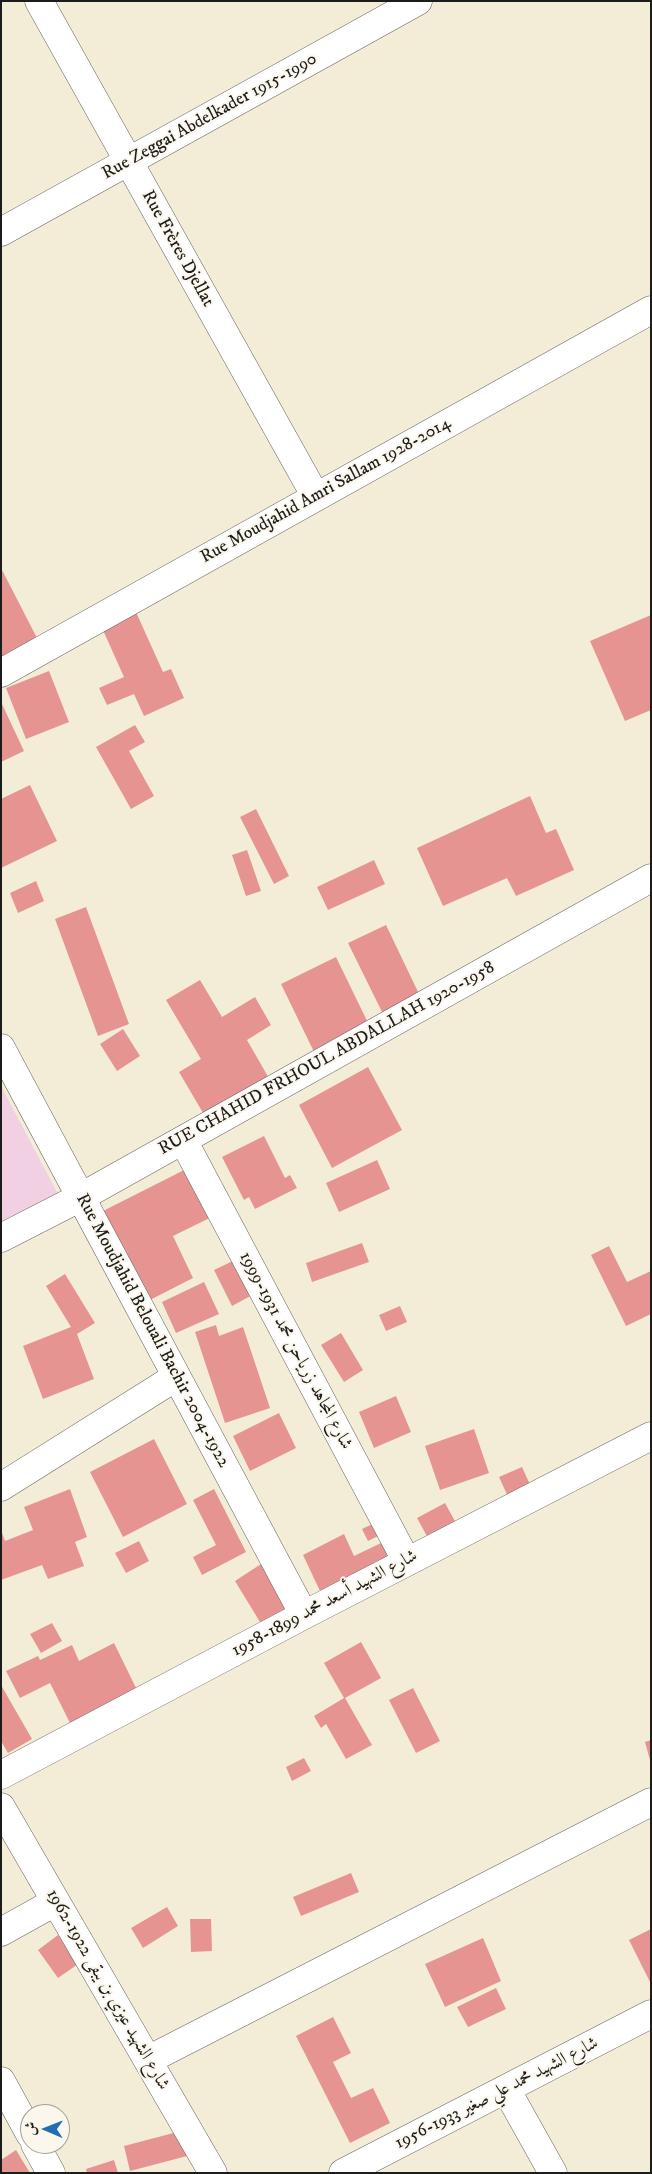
<!DOCTYPE html>
<html>
<head>
<meta charset="utf-8">
<style>
	body { margin:0 }
	#map { position:relative; width:652px; height:2174px; overflow:hidden; background:#f3edd8; font-family:"IM FELL DW Pica",Amiri,serif }
	canvas { display:block }
	.frame { position:absolute; inset:0; border:2px solid #1c1c1c; pointer-events:none }
	.north { position:absolute; left:20px; top:2104px; width:50px; height:50px; box-sizing:border-box; background:#fbf7ec; border:1px solid #a29f99; border-radius:50%; rotate:271deg; font-size:14px; font-weight:700; line-height:20px; text-align:center; color:#1c1c1c }
	.north::after { content:''; display:block; margin:auto; width:18px; height:22px; background:#1f6fb2; clip-path:polygon(50% 0,100% 100%,50% 72%,0 100%) }
</style>
</head>
<body>
<div id="map">
<canvas width="652" height="2174"></canvas>
<div class="frame"></div>
<div class="north">ش</div>
</div>
<script>
const g = document.querySelector('canvas').getContext('2d');
g.lineJoin = 'round';
function fillPath(path, color) {
  g.fillStyle = color;
  g.fill(path, 'evenodd');
}
function strokePath(path, color, width, dash) {
  g.strokeStyle = color;
  g.lineWidth = width;
  g.lineCap = dash ? 'butt' : 'round';
  g.setLineDash(dash || []);
  g.stroke(path);
}
function write(font, color, halo, rows, align = 'center') {
  g.font = font + ' "IM FELL DW Pica",Amiri,serif';
  g.lineWidth = 4;
  g.setLineDash([]);
  g.textBaseline = 'middle';
  g.strokeStyle = halo;
  g.fillStyle = color;
  for (const [text, x, y, turn = 0] of rows) {
    g.save();
    g.translate(x, y);
    g.rotate((+turn || 0) * Math.PI / 180);
    g.textAlign = isNaN(turn) ? turn : align;
    if (halo) g.strokeText(text, 0, 0);
    g.fillText(text, 0, 0);
    g.restore();
  }
}
const built = new Path2D(`
	M1,1086L58,1194L1,1224Z`);
const building = new Path2D(`
	M1,568L37,638L1,657Z
	M136,612L163,672L171,669L184,698L144,716L134,694L107,705L99,688L124,677L102,628Z
	M651,615V710L625,721L590,641Z
	M49,671L69,722L26,739L6,688Z
	M1,702L24,751L1,762Z
	M135,725L145,742L129,751L154,796L131,809L96,747Z
	M30,785L57,841L1,868V799Z
	M530,796L546,833L556,829L574,870L516,896L507,878L443,906L417,848Z
	M256,809L289,876L274,884L240,817Z
	M247,850L261,891L246,896L232,855Z
	M374,860L385,884L328,910L317,887Z
	M36,881L44,901L18,913L10,893Z
	M86,907L129,1024L98,1036L55,919Z
	M386,925L420,996L383,1014L348,943Z
	M336,957L370,1027L315,1054L281,984Z
	M200,980L222,1017L255,997L271,1025L247,1040L270,1080L206,1118L179,1072L201,1059L166,1000Z
	M123,1029L140,1056L117,1071L100,1044Z
	M368,1067L402,1130L332,1168L299,1105Z
	M264,1136L285,1178L290,1175L297,1188L255,1209L249,1197L244,1200L222,1157Z
	M377,1160L390,1189L339,1212L326,1183Z
	M200,1162L224,1211L173,1236L193,1278L148,1301L103,1211Z
	M362,1243L369,1262L312,1282L306,1263Z
	M609,1246L627,1282L651,1271V1314L626,1326L591,1255Z
	M239,1258L256,1293L232,1306L214,1270Z
	M65,1274L95,1323L77,1334L94,1379L43,1399L23,1346L71,1327L46,1286Z
	M204,1282L219,1314L176,1333L162,1302Z
	M400,1306L407,1322L386,1331L379,1315Z
	M216,1325L219,1336L243,1327L270,1408L225,1423L195,1332Z
	M341,1333L363,1370L344,1382L321,1345Z
	M396,1396L411,1432L374,1448L359,1412Z
	M279,1413L296,1448L250,1471L233,1436Z
	M474,1429L489,1473L440,1490L425,1446Z
	M154,1439L187,1504L123,1537L90,1472Z
	M522,1467L532,1489L509,1499L499,1477Z
	M70,1489L87,1537L75,1542L84,1566L48,1579L42,1565L1,1580V1530L5,1541L33,1530L24,1507Z
	M214,1489L246,1552L202,1575L193,1557L216,1545L193,1500Z
	M445,1503L456,1523L428,1538L417,1518Z
	M389,1516L405,1549L320,1591L303,1555L344,1534L354,1556L381,1543L378,1536L368,1541L362,1529Z
	M139,1541L149,1561L126,1573L115,1553Z
	M261,1564L290,1610L263,1627L235,1581Z
	M52,1623L62,1641L41,1653L30,1634Z
	M361,1642L381,1678L345,1698L372,1745L346,1759L326,1724L321,1728L314,1716L344,1698L324,1663Z
	M114,1643L138,1692L71,1725L50,1683L20,1698L6,1671L38,1656L40,1660L72,1645L79,1661Z
	M1,1685L32,1739L8,1753L1,1741Z
	M413,1688L440,1741L416,1753L389,1700Z
	M651,1740V1760H650L645,1742Z
	M304,1758L311,1771L292,1781L286,1767Z
	M351,1873L359,1892L301,1916L293,1897Z
	M167,1907L178,1926L143,1948L131,1928Z
	M190,1919H211L212,1951L191,1952Z
	M651,1929V1984L629,1940Z
	M58,1935L78,1964L58,1978L38,1950Z
	M483,1938L501,1981L445,2007L425,1964Z
	M496,1988L506,2009L468,2027L457,2007Z
	M333,2017L351,2053L333,2062L351,2098L373,2088L390,2123L350,2143L296,2036Z
	M181,2131L187,2156L130,2171L124,2146Z
	M16,2150L30,2173H1V2160Z
	M114,2160L118,2173H87L86,2169Z`);
const minor = new Path2D(`
	M39,1L316,497
	M1,232L418,1
	M1,673L651,310
	M1,1048L304,1615
	M183,1140L407,1562
	M1,1238L81,1197L651,878
	M1,1487L176,1377
	M1,1775L304,1615L651,1436
	M1,1807L213,2173
	M1,1932L55,1902
	M148,2060L651,1802
	M1,2081L30,2134
	M506,2089L553,2173
	M35,2144L51,2173
	M343,2173L651,2014`);
const streetNames = [
	["Rue Zeggai Abdelkader 1915-1990",210,117,-29],
	["Rue Frères Djellat",177,249,61],
	["Rue Moudjahid Amri Sallam 1928-2014",326,491,-29],
	["RUE CHAHID FRHOUL ABDALLAH 1920-1958",327,1059,-29],
	["Rue Moudjahid Belouali Bachir 2004-1922",152,1331,62],
	["شارع المجاهد زرياحن محمد 1931-1999",295,1351,62],
	["شارع الشهيد أسعد محمد 1899-1958",325,1604,-28],
	["شارع الشهيد عيزي بن يبقى 1922-1962",107,1990,60],
	["شارع الشهيد محمد علي صغير 1933-1956",497,2094,-27]
];
fillPath(built, '#f1d0e3');
fillPath(building, '#e69491');
strokePath(minor, '#67655e', 29);
strokePath(minor, '#fff', 28);
write('18px', '#1c1c1c', '#fbf7ec', streetNames);
</script>
</body>
</html>
